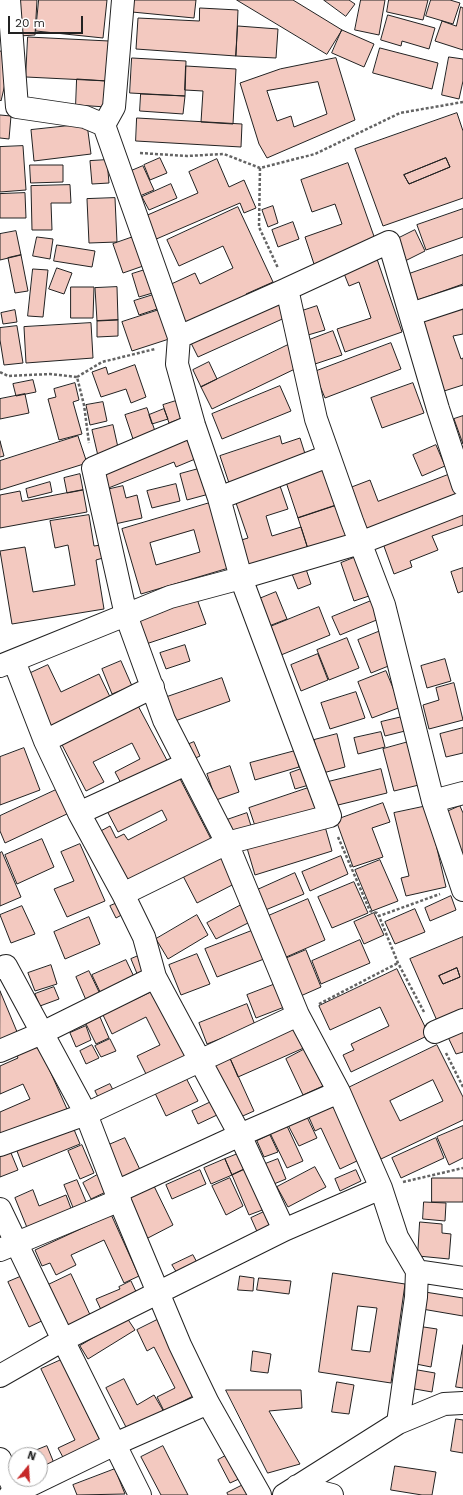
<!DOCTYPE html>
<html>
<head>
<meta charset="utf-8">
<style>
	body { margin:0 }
	#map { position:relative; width:463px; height:1495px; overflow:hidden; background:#fff; font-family:"Work Sans",sans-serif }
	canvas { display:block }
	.north { position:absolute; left:8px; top:1447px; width:40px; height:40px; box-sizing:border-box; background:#fff; border:1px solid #a7a7a7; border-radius:50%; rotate:18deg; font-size:11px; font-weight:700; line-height:16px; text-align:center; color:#222 }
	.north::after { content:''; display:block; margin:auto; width:14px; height:18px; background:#c62828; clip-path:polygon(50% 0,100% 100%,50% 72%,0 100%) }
	.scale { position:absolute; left:8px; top:16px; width:75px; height:18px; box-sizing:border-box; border:2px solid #222; border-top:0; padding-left:5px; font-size:12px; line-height:14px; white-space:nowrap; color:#222; -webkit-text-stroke:3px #fff; paint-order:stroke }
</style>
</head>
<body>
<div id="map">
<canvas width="463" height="1495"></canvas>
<div class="north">N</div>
<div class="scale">20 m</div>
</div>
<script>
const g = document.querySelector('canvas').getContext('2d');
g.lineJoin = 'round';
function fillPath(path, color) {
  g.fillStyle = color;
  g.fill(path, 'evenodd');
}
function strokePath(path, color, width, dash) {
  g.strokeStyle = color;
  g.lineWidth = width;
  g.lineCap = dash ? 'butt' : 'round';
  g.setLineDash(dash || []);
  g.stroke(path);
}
const building = new Path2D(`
	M18,0H37L35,35L19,36Z
	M39,0H107L103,38L36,31Z
	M134,0H196L194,18L132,12Z
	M237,0H293L342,30L327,54Z
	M324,0H349L355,4L346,16Z
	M361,0H385L379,35L355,30Z
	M389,0H428L423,20L387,12Z
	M431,0H450L460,3L453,24L426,16Z
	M461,7L463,8V50L435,41L442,21L456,26Z
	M200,8L238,10L236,56L136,49L138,18L199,21Z
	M388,15L435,28L429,49L402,41L401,46L381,40Z
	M238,26L278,29L276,58L236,56Z
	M342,30L374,44L364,67L332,53Z
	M28,37L109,41L107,81L26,77Z
	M380,48L438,63L432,89L373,73Z
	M0,51L12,54L1,101L0,100Z
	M449,57L463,59V81L459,99L442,95Z
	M132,58L186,61L185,96L130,93Z
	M336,58L355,120L267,158L259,144L240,83L280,69ZM318,82L327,114L294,127L291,116L277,121L267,91Z
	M186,66L236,69L233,124L201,122L203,91L185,90Z
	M77,79L107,81L106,107L76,105Z
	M141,94L185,96L183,114L140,111Z
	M457,113L463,131V198L383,226L355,149ZM446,158L450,167L409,184L404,175Z
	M0,115L11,116L9,139L0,138Z
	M137,118L242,124L241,147L136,141Z
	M87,124L91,154L34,161L31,130Z
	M23,146L26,190L0,192V147Z
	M160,158L167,173L150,180L144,165Z
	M446,158L450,167L409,184L404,175Z
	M217,159L229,187L244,180L256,208L244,213L240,203L154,240L143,217L198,193L189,172Z
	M107,160L109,183L92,184L90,161Z
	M348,163L376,242L314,264L305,237L342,224L335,204L312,212L301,180Z
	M30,165H63V182L31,183Z
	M143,166L154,190L135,198L124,174Z
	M171,184L177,198L149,210L142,197Z
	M70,185L71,203H51L52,230H32L31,186Z
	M25,193L26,218H0V194Z
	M115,198L117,242L89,243L87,199Z
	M273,206L278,223L268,227L262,210Z
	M238,207L273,282L246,294L248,299L186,328L167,286L195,273L200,284L233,268L223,246L179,266L167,240Z
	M463,209V237L426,250L417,225Z
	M293,222L299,239L278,247L272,230Z
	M415,230L425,251L403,262L393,241Z
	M16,231L21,255L0,260V234Z
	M136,236L146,265L123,273L113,244Z
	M37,237L53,239L50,259L33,256Z
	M57,245L95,251L92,267L54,261Z
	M21,255L28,291L15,293L8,258Z
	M463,255V284L418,300L409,274Z
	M377,259L402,332L345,352L337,329L371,318L359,282L349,286L343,271Z
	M57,268L72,273L64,294L49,289Z
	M33,269L48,270L43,317L28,316Z
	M148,269L156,292L139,297L132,274Z
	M71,287H94L93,318H71Z
	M117,287L118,320L97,321L95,288Z
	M153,295L157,309L139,315L134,301Z
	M280,298L289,316L198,357L189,339Z
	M463,301V334L453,336L461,359L463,358V385L441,392L417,314Z
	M317,306L325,330L308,335L299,312Z
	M15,310L17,322L3,324L1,313Z
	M159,310L169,339L132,351L122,322Z
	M118,320V336L97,337V321Z
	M91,323L93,358L26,363L24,327Z
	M17,326L23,363L4,365L0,340V328Z
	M333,331L342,355L312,365L304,342Z
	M391,343L401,369L325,398L314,372Z
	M288,345L299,367L212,409L201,387Z
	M209,362L217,379L201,387L193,370Z
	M135,365L146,397L131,403L126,389L101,397L92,372L106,367L108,374Z
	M33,380L36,392L16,396L13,384Z
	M75,383L79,400L73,402L82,434L59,440L48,399L56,397L54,389Z
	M413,383L424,413L382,428L371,398Z
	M280,386L291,411L222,439L212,414Z
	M25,394L29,413L0,419V399Z
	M179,400L185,417L169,423L163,405Z
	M103,402L107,421L90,425L86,405Z
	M147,408L156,434L134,442L125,415Z
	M164,409L168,419L152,424L149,415Z
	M463,416V444L454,419Z
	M113,425L119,452L98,456L92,430Z
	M78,436L87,463L0,490V461Z
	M192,436L200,457L176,467L174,462L106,489L100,473Z
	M280,436L282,444L300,438L307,460L230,486L220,456Z
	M0,441L4,456L0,457Z
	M436,445L445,466L422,476L413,455Z
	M330,465L343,503L298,518L285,479Z
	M202,468L209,494L187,500L180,474Z
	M453,473L462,496L366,532L349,488L370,480L378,501Z
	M80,474L83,490L67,493L64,478Z
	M50,482L52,492L28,498L26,489Z
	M279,483L288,509L266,516L272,536L301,527L308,549L247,568L238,541L248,538L234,497Z
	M176,484L180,501L152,508L147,491Z
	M123,486L126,498L137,495L142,518L115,524L106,490Z
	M83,490L87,512L0,528V495L20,491L22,501Z
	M213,502L232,567L141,594L122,529ZM194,530L200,552L156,565L150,543Z
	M343,503L353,534L308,549L298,518Z
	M463,509V525L432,536L438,550L410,561L412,567L394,574L381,538Z
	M89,515L94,546L101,545L103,558L96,560L104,609L12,624L0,551L25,547L33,592L75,585L68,545L55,548L50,521Z
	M361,555L375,594L354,601L341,563Z
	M463,568V591L458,593L451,572Z
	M306,569L311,584L298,589L292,574Z
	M276,592L287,619L269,626L259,599Z
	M197,599L206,624L146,644L137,619Z
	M371,601L379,619L340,635L332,617Z
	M319,607L330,635L281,655L270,627Z
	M383,630L396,663L371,673L358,640Z
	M347,638L359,668L329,680L317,650Z
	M185,645L190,661L166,669L160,653Z
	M318,654L328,680L301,691L291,665Z
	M445,659L451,681L427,688L421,666Z
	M121,661L132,686L112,694L102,669Z
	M48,665L61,692L99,674L112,701L50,730L24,676Z
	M386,671L401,707L372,718L358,682Z
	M222,678L230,701L175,721L167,697Z
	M454,683L463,720L429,729L423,705L439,700L436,688Z
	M356,692L365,718L330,729L321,703Z
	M136,702L170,766L124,789L115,772L140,759L132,743L93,762L104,782L86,791L60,741Z
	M402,717L405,731L385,736L381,722Z
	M463,728V753L446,757L440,734Z
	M381,732L385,747L358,754L354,738Z
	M337,734L345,767L323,773L314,740Z
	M412,741L423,784L394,791L383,749Z
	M194,742L200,756L189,761L182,747Z
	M24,748L40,790L0,805V757Z
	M295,751L299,767L255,780L250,763Z
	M230,766L239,792L216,800L207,774Z
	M304,768L309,785L295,789L290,773Z
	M381,769L387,793L334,806L328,782Z
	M177,773L211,839L121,884L95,834L110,826L116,838L124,834L128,840L167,820L162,810L118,832L106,809Z
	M311,787L319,811L257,832L249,808Z
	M58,789L69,813L5,843L0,831V816Z
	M383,803L390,822L372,828L383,857L353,867L336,820Z
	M427,806L446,887L406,896L401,878L409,876L394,813Z
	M460,806L463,813V865L442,814Z
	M247,813L252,829L225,837L221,822Z
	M324,823L332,851L255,875L247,848Z
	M42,839L54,867L17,884L5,855Z
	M80,844L105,901L67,917L54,889L74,881L61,852Z
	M2,852L21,897L0,906V853Z
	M222,852L238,882L197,903L182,874Z
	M341,856L348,874L310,891L302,872Z
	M380,860L398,901L372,911L355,870Z
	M295,873L304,894L263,911L255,891Z
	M354,882L368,913L332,928L318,897Z
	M451,896L456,910L430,921L425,908Z
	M308,899L325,940L284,958L266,917Z
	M122,901L127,912L116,918L110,906Z
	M245,903L254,920L216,939L207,923Z
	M22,906L35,934L11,943L0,915Z
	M415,909L425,932L395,944L385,922Z
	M374,913L384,935L364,944L354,922Z
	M197,915L208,935L168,959L156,939Z
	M89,917L100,944L65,959L54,932Z
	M254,930L264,959L217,977L205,949Z
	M463,937V1012L438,1023L410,959ZM457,968L460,977L443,984L439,976Z
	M360,940L370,963L321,984L312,961Z
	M306,950L321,987L296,998L280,961Z
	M143,954L150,971L138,976L131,959Z
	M197,954L210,984L181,995L169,965Z
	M126,960L136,981L102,996L92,975Z
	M51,965L57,984L35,991L28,973Z
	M457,968L460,977L443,984L439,976Z
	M397,969L429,1035L351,1072L343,1055L354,1050L351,1044L389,1026L380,1007L330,1030L319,1006Z
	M89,971L100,994L86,1000L76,977Z
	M278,983L287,1006L256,1018L247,995Z
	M54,987L59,999L40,1006L35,994Z
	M158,989L192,1057L148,1078L137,1056L160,1045L146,1017L112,1034L103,1015Z
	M0,991L20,1039L0,1048Z
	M247,1004L255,1025L207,1044L199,1023Z
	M100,1017L109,1038L96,1044L86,1024Z
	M296,1025L306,1047L238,1077L229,1056Z
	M86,1026L91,1040L76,1047L70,1033Z
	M463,1027V1052L456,1054L447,1035Z
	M110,1039L116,1051L101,1057L95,1046Z
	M37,1042L67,1109L0,1138V1112L30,1099L23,1084L0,1094V1066L18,1058L15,1052Z
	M92,1045L99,1058L86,1064L80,1051Z
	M437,1045L463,1097V1120L381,1159L346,1089ZM433,1080L443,1101L400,1121L390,1101Z
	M305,1049L323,1086L303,1095L286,1059Z
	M229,1056L254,1111L236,1119L211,1064Z
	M185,1076L198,1101L166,1116L154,1091Z
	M110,1084L114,1092L99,1099L95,1091Z
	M211,1102L217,1115L198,1124L192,1111Z
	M334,1104L359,1160L340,1169L321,1128L315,1131L308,1115Z
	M307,1117L317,1138L299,1146L288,1125Z
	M287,1126L303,1161L287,1168L270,1133Z
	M463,1126V1158L449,1165L437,1137Z
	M73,1127L80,1144L23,1167L17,1151Z
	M270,1135L278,1152L264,1157L257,1141Z
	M125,1138L143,1176L123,1185L104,1147Z
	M436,1138L444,1158L401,1178L392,1158Z
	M82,1145L94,1173L80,1179L68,1151Z
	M11,1153L18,1170L0,1177V1157Z
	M240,1153L247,1168L232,1175L225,1159Z
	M225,1159L232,1175L211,1184L204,1168Z
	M278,1159L286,1179L269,1186L260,1166Z
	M315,1167L326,1187L288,1207L277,1187Z
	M247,1168L265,1209L249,1215L232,1175Z
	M200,1170L206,1184L172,1199L166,1185Z
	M356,1170L361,1181L340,1191L335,1179Z
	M99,1174L108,1191L91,1199L83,1183Z
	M230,1178L243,1206L226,1215L212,1186Z
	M432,1178H463V1202H432Z
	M77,1180L87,1204L74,1210L64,1185Z
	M153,1184L173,1225L146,1239L126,1197Z
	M33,1190L39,1206L66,1195L72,1211L28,1230L15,1198Z
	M424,1202L446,1203L445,1221L423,1219Z
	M266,1211L274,1229L259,1236L251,1218Z
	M110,1212L139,1276L124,1283L104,1240L71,1255L76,1265L56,1275L50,1263L42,1266L35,1250L100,1220Z
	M420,1222L442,1224V1233L451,1234L449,1259L418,1256Z
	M193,1255L200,1268L180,1278L172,1265Z
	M333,1273L405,1284L391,1383L319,1372ZM358,1306L377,1308L370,1352L352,1350Z
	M27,1274L48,1318L29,1327L8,1282Z
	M71,1274L92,1319L68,1330L48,1285Z
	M240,1276L254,1278L253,1291L238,1290Z
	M259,1278L291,1281L289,1294L257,1290Z
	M131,1281L139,1298L103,1314L96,1299L120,1289L119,1287Z
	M425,1292L463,1298V1316L422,1309Z
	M127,1318L135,1330L88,1359L80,1346Z
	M161,1318L199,1393L164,1411L157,1397L175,1388L154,1347L147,1351L137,1330Z
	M417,1326L437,1329L431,1367L411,1363Z
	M463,1345V1388L456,1387Z
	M253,1351L271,1354L268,1373L251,1371Z
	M61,1360L102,1444L65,1461L58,1448L75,1440L41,1369Z
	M412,1369L435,1373L432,1392L409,1388Z
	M124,1379L137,1405L154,1395L164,1412L128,1431L106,1388Z
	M337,1382L354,1385L349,1414L332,1412Z
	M226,1390H301L302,1408L269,1411L300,1464L268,1473Z
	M456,1419L463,1420V1453L451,1451Z
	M47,1446L56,1468L40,1474V1455H24Z
	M163,1446L188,1495H161L141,1457Z
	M229,1454L241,1478L230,1483L218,1460Z
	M395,1466L436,1472L432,1495H422L391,1490Z
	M115,1469L125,1494L77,1495L73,1485Z
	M243,1485L248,1495H228L227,1493Z`);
const path = new Path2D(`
	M140,153L187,156L224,154L260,168L315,154L400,113L463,102
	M260,168L259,227L278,268
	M0,372L8,376L50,374L77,377L84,405L89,443
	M77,377L102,362L155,349
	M338,837L370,911L377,913L379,916
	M319,1004L398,963
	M424,1012L398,963L379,916L440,894
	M446,1053L463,1087
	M403,1182L463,1168`);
const minor = new Path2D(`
	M9,0L17,107L85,117L104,125L179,337L177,364L194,425L219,498L241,578L330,816L227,843L123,894L144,937L155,977L240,1135L284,1230
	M104,125L114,107L123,0
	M287,289L389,242L438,409L463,485
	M411,314L463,297
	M179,337L287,289L316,419L352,521L384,605L433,801
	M194,425L93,468L126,615L164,720L227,843L298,1015L339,1092L381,1188L397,1237L417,1271L416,1297L398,1423
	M219,498L328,456
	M14,661L45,741L79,813L123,894
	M0,666L170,597L241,578L360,543L463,503
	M45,741L153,687
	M463,793L433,801L463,890
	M79,813L186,764
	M0,968L6,966L86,1114L116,1192L180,1345L208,1403L260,1495
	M435,1032L463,1020
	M0,1051L42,1033L155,977
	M0,1145L86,1114L298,1015
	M116,1192L240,1135L339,1092
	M0,1209L63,1340L140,1495
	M0,1250L120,1200
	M417,1271L463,1278
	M0,1376L63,1340L284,1230L381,1188
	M0,1459L17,1495
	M297,1486L332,1495
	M10,1495L115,1444L208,1403
	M284,1495L398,1423L444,1404L463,1403`);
fillPath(building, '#f3c9c0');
strokePath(building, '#222', 1);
strokePath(minor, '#222', 24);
strokePath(path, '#646464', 2.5, [3, 2]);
strokePath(minor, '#fff', 22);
</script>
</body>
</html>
